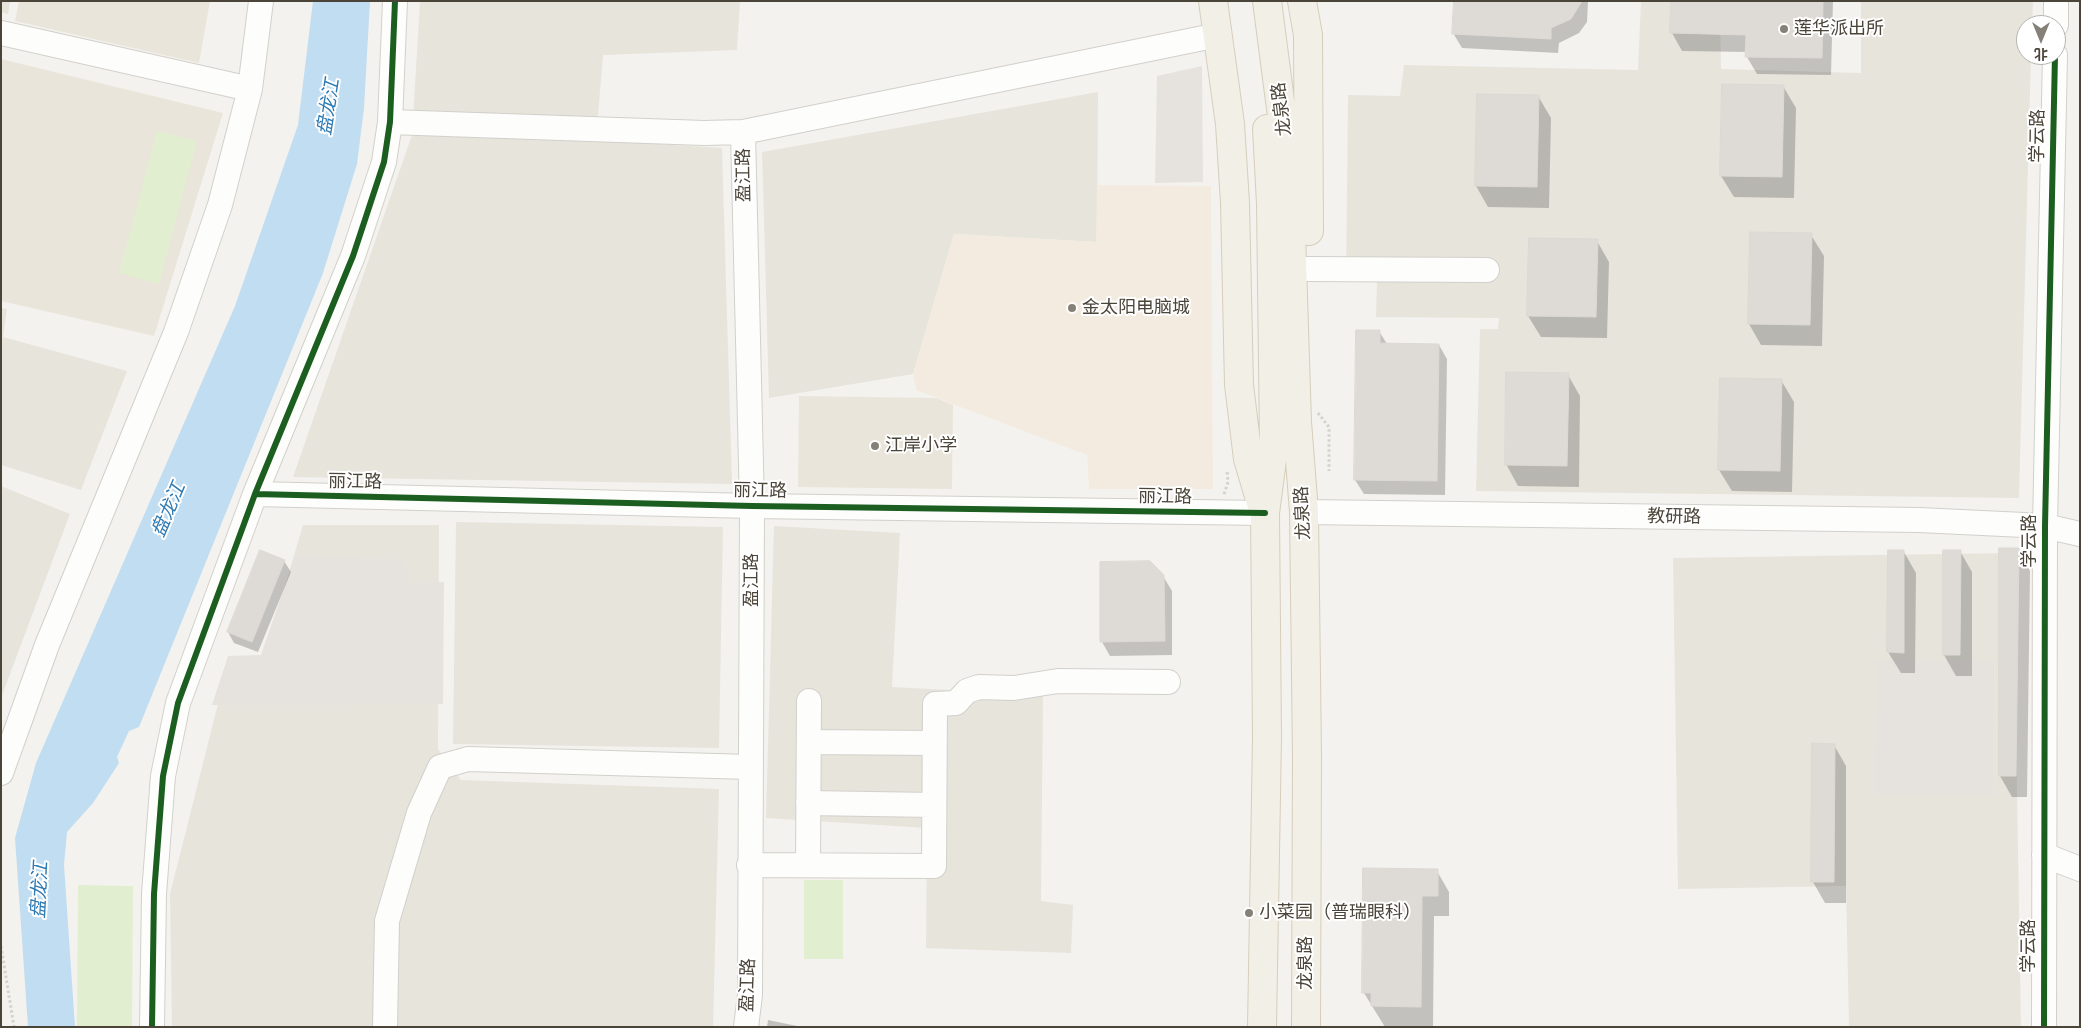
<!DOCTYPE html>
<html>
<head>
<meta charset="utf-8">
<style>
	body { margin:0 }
	#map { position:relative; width:2081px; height:1028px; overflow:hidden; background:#f4f2ee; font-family:"Noto Sans","Noto Sans SC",sans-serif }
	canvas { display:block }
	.frame { position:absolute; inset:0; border:2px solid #4b4439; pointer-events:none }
	.north { position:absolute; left:2016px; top:15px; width:50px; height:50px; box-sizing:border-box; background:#fff; border:1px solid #b7b4b0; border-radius:50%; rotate:180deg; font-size:14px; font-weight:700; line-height:20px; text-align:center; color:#4b4439 }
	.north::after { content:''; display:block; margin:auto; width:18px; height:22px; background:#868178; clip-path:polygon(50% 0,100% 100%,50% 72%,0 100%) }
</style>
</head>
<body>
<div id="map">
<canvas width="2081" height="1028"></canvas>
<div class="frame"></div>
<div class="north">北</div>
</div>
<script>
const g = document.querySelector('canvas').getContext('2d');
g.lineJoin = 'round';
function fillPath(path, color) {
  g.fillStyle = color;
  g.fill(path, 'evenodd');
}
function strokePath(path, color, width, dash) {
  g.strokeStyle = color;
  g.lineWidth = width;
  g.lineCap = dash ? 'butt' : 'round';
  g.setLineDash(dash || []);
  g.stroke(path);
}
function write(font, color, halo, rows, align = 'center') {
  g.font = font + ' "Noto Sans","Noto Sans SC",sans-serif';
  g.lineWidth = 4;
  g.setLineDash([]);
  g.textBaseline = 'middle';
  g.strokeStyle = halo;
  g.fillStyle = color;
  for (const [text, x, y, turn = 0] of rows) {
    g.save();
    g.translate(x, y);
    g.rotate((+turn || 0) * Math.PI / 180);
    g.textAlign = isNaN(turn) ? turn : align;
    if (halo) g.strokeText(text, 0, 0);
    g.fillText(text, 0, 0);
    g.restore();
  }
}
const residential = new Path2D(`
	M1,1H10L8,14L1,12Z
	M420,1H740L737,50L603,55L596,140L722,148L732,484L293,477L412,135Z
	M1641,1H1720L1721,69L1861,73V1H2033L2032,25H2026V55H2031L2019,498L1476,491L1480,329H1498L1499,318L1376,317L1377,280H1346L1348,95L1400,96L1404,65L1638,70Z
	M1098,92L1097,242L954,234L913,374L769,398L762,152Z
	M1,308L7,309L3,337L127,371L81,490L1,465Z
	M1,486L70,514L1,698Z
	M456,522L723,527L719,748L453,744Z
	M303,525H439L438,749L461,780L719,789L713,1027H172L170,894L228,664L260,670Z
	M774,526L900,533L892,687L1043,695L1041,901L1073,905L1071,953L926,948L927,828L766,818Z
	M2013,553L2021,1027H1849L1846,886L1678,889L1673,558Z`);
const commercial = new Path2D(`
	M1097,185L1211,186L1213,489H1089L1087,455L916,390L913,374L954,234L1096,242Z`);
const education = new Path2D(`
	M19,1H210L199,63L15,21Z
	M1,59L223,113L154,336L1,301Z
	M799,396L936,398L953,405L952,489L798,487Z`);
const green = new Path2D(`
	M157,131L197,141L159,284L119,273Z
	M804,880H843V959H804Z
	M78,885L133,886L132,1027H77Z`);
const parking = new Path2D(`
	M1202,66L1203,182L1155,183L1157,76Z
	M295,556L405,560L408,583L444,582L443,704L212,705L228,656L261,655Z
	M1875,660L1994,661L1993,794H1874Z`);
const water = new Path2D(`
	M313,1H370L364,108L357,164L323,273L139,727L129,731L117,757L119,763L93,803L67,832L64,865L75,1027H28L15,838L36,763L235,306L298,125Z`);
const shadow = new Path2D(`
	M1455,1H1588L1587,22L1579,33L1559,43L1558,53L1462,48L1453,33Z
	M1672,1H1833L1831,75L1757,74L1747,57V52L1682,51L1672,33Z
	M1783,86L1796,108L1794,198L1734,197L1721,176Z
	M1538,96L1551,118L1549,208L1488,207L1476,186Z
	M1751,234L1811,235L1824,256L1822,346L1761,345L1749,324Z
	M1597,241L1609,262L1607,338L1541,337L1528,316Z
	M1379,331L1387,344L1439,345L1447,359L1445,495L1364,494L1355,480Z
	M1568,375L1580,396L1579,487L1518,486L1506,464Z
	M1781,380L1794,402L1792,492L1732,491L1719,470Z
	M2018,550L2030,571L2027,797H2012L2000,776Z
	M1960,551L1972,572V676H1956L1944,655Z
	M1904,552L1916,573L1915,673H1901L1888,652Z
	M284,561L291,572L258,652L234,643L228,632Z
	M1163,576L1172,591V655L1110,656L1102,642Z
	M1834,745L1846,766V903H1825L1813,882Z
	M1365,869L1437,871L1449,892V916H1434L1433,1027H1385L1364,993Z
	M768,1020L802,1027H767Z`);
const building = new Path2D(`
	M1454,1H1582L1571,19L1551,28V39L1452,34Z
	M1671,1H1823L1822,58L1745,57L1746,35L1670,33Z
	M1722,84L1784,85L1782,177L1720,176Z
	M1477,94L1539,95L1537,187L1475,186Z
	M1750,232L1812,233L1810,325L1748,324Z
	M1529,238L1598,239L1596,317L1527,316Z
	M1356,330H1380V343L1439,344L1437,481L1354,480Z
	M1506,372L1569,373L1567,466L1505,465Z
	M1720,378L1782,379L1780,471L1718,470Z
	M1999,548H2019L2016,776H1999Z
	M260,550L285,560L252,642L227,632Z
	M1888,550H1904V653L1887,652Z
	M1943,550H1961L1960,655H1943Z
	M1150,561L1164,575L1165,641L1100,642V562Z
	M1812,743L1835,744L1834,882H1811Z
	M1363,868L1438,869V896H1422L1421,1007L1371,1006V993H1362Z`);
const path = new Path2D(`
	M1318,413L1329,427V471
	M1224,494L1228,482L1227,471
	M1,946L14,1027`);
const minor = new Path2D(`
	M2056,25V1
	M1,33L250,89
	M390,122L704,133L743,132L1218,35
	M743,132L752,506L750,995L746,1027
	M1307,269L1487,270
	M255,494L752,506L1265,513
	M1304,512L1919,520L2045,526L2080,534
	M809,742L934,743
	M1,773L47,645L176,332L220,205L250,89L261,1
	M808,803L934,805
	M2044,855L2080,869
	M749,865L934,866L935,704L956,703L967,691L979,687L1014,688L1058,681L1168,682
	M808,865L809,701
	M152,1027L154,894L163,776L178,703L255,494L353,256L384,162L390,122L395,1
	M385,1027L387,921L419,813L440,767L468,759L751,767
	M2044,1027L2045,526L2055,55`);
const major = new Path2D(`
	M1213,1L1230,124L1235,203L1239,385L1248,459L1262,506
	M1267,1L1289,170L1297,422L1304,512L1307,757L1306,1027
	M1302,1L1308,35L1309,231
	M1262,1027L1267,738L1265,513L1274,444L1271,204L1267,129`);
const cycleway = new Path2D(`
	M255,494L752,506L1265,513
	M152,1027L154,894L163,776L178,703L255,494L353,256L384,162L390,122L395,1
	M2044,1027L2045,526L2055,55`);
const markers = [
	[1784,29,5,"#868178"],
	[1072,308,5,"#868178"],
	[875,446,5,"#868178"],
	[1249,913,5,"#868178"]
];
const poiNames = [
	["莲华派出所",1794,29],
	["金太阳电脑城",1082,308],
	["江岸小学",885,446],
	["小菜园（普瑞眼科）",1259,913]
];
const streetNames = [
	["龙泉路",1282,109,-97],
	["学云路",2038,136,-89],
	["盈江路",744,175,-91],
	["丽江路",355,482,1],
	["丽江路",760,491,1],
	["丽江路",1165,497,1],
	["龙泉路",1303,513,-93],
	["教研路",1674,517,1],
	["学云路",2030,541,-90],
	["盈江路",752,580,-90],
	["学云路",2029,946,-90],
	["龙泉路",1306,963,-90],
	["盈江路",748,985,-88]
];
const waterNames = [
	["盘龙江",329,107,-81],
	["盘龙江",169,510,-67],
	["盘龙江",40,890,-87]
];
fillPath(residential, '#e7e4dc');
fillPath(commercial, '#f3ebdf');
fillPath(education, '#eae5da');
fillPath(green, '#e1eecf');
fillPath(parking, '#e6e3df');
fillPath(water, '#c0ddf1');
fillPath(shadow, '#0003');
fillPath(building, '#dedbd6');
strokePath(building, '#dcd9d4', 1);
strokePath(minor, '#d2d0cb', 26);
strokePath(major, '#d6cebb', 30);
strokePath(path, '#d3d2cc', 3, [2.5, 2.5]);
strokePath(minor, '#fdfdfc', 24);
strokePath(major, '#f2efe6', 28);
strokePath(cycleway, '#1b5e20', 6);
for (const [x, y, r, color] of markers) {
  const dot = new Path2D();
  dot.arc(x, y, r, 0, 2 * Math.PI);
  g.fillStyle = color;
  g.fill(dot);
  strokePath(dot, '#fff', 2);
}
write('18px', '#4b4439', '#fff', poiNames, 'left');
write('18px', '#4b4439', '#fff', streetNames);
write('italic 19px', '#2e7ab2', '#fff', waterNames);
</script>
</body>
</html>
